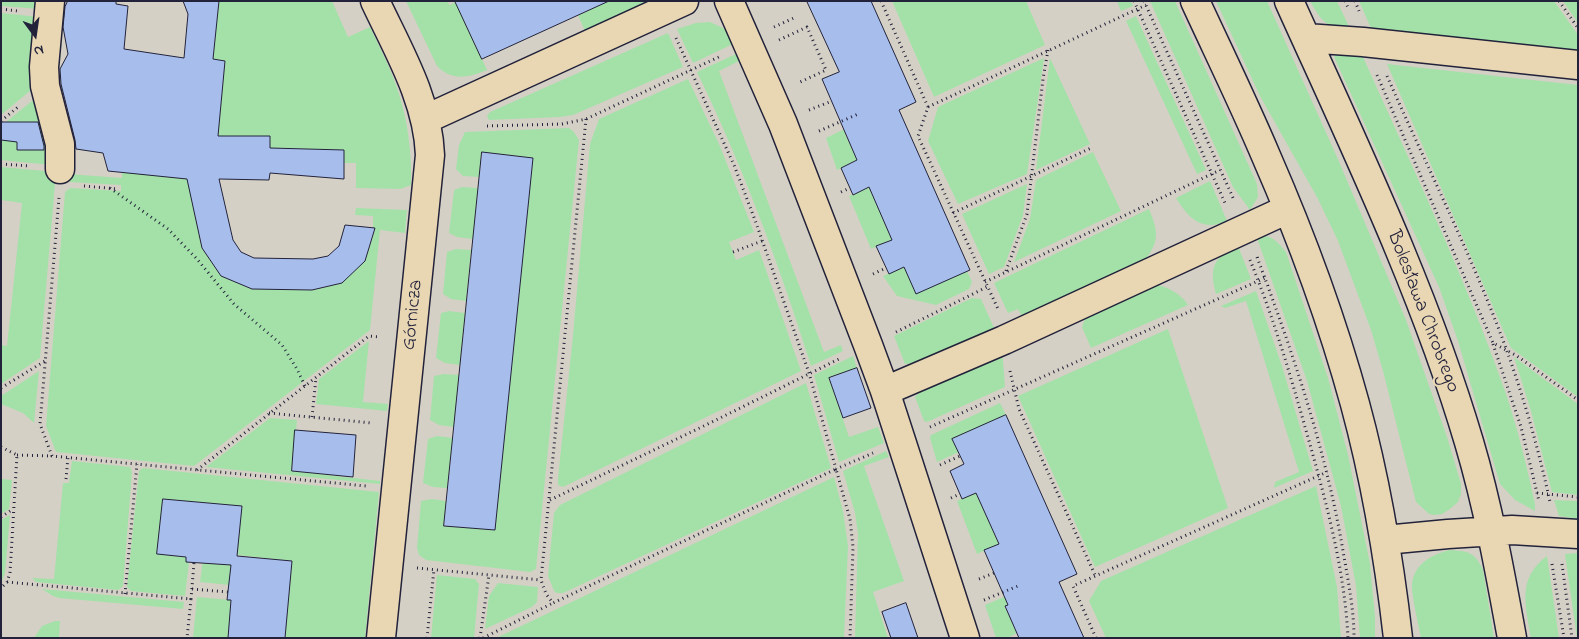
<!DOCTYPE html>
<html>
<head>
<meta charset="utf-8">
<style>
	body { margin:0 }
	#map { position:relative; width:1579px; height:639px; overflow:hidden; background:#d5d0c5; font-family:"Indie Flower",sans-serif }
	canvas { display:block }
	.frame { position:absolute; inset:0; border:2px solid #22223b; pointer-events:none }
	.north { position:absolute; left:10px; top:10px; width:50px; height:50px; -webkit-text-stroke:4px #e9d7b4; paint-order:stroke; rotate:166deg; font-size:14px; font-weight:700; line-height:20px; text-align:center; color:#22223b }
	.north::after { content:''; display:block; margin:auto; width:18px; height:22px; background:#22223b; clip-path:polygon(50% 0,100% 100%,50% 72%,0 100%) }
</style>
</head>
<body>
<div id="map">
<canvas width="1579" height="639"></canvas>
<div class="frame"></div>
<div class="north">N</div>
</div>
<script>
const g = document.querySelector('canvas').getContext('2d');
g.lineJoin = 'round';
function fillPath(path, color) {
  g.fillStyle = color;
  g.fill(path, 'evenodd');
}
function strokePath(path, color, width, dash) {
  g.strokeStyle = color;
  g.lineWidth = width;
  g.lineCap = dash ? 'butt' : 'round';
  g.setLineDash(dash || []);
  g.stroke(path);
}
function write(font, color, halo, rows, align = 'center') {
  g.font = font + ' "Indie Flower",sans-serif';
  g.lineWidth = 4.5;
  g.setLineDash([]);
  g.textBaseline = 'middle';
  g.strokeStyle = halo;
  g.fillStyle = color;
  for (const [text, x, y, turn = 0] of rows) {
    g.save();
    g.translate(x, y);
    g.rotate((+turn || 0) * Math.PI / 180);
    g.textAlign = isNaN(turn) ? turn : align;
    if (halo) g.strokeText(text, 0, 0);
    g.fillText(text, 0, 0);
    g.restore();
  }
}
const green = new Path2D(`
	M1,1H41L40,9L1,6Z
	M218,1H332L348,37L370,27C380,48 391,69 398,91C408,121 412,154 411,185L400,189L356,188V163H344V150L270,148V136H218L225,61L213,59Z
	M406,1H448L449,5L456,2L487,70C470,77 452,82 437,66Z
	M589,1H652L587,36L578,15L592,9Z
	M892,1H1026L1045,45L934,97Z
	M1117,1H1131L1133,6L1121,11Z
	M1150,1H1175L1257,184L1258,197L1250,210L1233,187Z
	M1216,1H1267L1337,157L1406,320L1448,440L1461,484V494L1458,502L1450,509L1442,514L1434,515L1429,514L1416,502L1383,371L1371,330L1338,241L1318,199L1260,96Z
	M1310,1H1337L1351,31C1327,27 1322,23 1310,1Z
	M1359,1H1554L1578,35V54L1373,33Z
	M1563,1H1578V23Z
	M1,13L39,17L37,85L1,115Z
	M1136,16L1206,170L1197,174L1126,21Z
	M710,22L725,29L733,44L693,63L677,29L696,23Z
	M668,33L683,67L573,115L560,117L489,120L487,116L490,112Z
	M1337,50H1360C1410,163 1465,276 1506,394C1518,430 1527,467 1535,504V511L1515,500L1500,484L1458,341L1439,287L1335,59L1334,54Z
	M738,53L741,60L719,71L824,352L841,345L843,351L811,366C779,264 744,169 697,72Z
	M1044,58L1027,174L958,204L928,141L938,107Z
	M1050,58L1090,144L1036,170Z
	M1387,64L1578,85V397L1511,348Z
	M688,79L719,144L754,232L729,242L736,260L759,250L801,371L563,487L558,485V478L573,335L590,144L599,119Z
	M38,96L51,165L1,160V126Z
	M861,121L863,126L845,134L857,160L837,170L826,138Z
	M569,128L574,132L579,140L536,569L530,572L426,560L419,555L417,548L421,501L432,499L446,501L444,526L495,530L533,158L482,152L479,177L463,176L456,169L459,145L465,132Z
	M1093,152L1121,211L1014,262L1030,219L1036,180Z
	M1,167L56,172L40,358L1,384V345L7,346L22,203L1,200Z
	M122,172L190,178L202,248L221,276L252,289L312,290L342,283L365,261L373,236V216L355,215L356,208L407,210L405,233L380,230L370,330L194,466L56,452L46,426L65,192L70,188L121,191V185L70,182L68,180V174L122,178Z
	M1210,181L1227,221C1202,232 1189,219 1176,198Z
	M1027,184L1023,215L1004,267L989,274L962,214Z
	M462,187L478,188L473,239L457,237L449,233L454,190Z
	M869,187L892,240L871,249L849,196Z
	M1149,209C1158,231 1160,241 1145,260L1023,318L1018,309L1008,313L994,283Z
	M1264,236C1275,237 1279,244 1286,252L1328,378L1348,455L1370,564L1375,617V638H1360L1356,586L1341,506L1307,381L1257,238Z
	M1238,246L1251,279L1216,294C1209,268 1213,257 1238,246Z
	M456,249L471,250L466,301L451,299L443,294L447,252Z
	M904,267L967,271L972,282L969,289L936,305L897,296L883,276Z
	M1157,285C1170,288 1181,294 1188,305L1091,348L1082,327L1087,313L1146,287Z
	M1256,291L1282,366L1313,471L1274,488L1275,482L1299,472L1246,301L1225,308L1221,306Z
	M972,298L981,299L995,330L920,363L905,364L894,336Z
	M449,311L465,313L460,365L445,363L436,358L441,313Z
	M1168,329L1228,508L1095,567L1018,396Z
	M369,341L363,402L388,404L387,411L316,404L319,379Z
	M1002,349L1005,387L927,422L924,421L915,397L926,385Z
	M853,356L857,368L829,378L849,437L878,427L884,443L839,462L814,375Z
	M1514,357L1578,404V495L1552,492L1531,411Z
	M39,371L34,423L23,413L1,404V396Z
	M444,374L459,375L454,427L439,425L430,420L434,376Z
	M806,383L831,468L563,593H557L554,591L548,576L554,513L560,505Z
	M1000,403L1006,415L959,452L937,462L930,438L931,435Z
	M270,418L297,420L292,471L380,481V484L206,467Z
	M437,436L453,438L447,488L433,487L423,483L428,439Z
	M886,451L889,457L864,466L904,581L873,592L888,638H855L858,534L855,513L843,471Z
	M72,461L130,467L132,472L123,586L118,590L36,582L32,578L54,579L63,483H69Z
	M143,468L379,492L365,638H285L292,561L237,555L241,506L163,499L157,554L186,557L189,562L185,596L131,591L127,587L139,471Z
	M834,477L843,511L848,546L844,638H496Z
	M1,479L12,480L9,509L1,514Z
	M1316,486L1337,587L1341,638H1106L1089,601L1101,581Z
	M976,493L999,544L977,554L957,501Z
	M1554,500L1578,501V519L1559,516Z
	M10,515L5,573L1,583V520Z
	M1450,550C1468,551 1475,552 1483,570L1494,638H1421C1419,626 1411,594 1412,584C1414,564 1432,554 1450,550Z
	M1578,553V638H1577L1565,554Z
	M1547,556L1559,638H1531C1526,606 1516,579 1547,556Z
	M203,559L235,562L229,585L200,582Z
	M437,575L475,579L479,584L474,638H431Z
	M498,583L538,587L537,602L532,607L485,629L489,596Z
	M42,589L184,602L183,609L59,598L53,596Z
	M1020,590L1023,598L1005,607L1017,633L1007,638H996L985,605Z
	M197,597L231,600L228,638H193Z
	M55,621H60L59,638H34L42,626Z`);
const building = new Path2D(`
	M68,1H116V4L128,6L124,49L184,58L188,14L183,1H219L213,59L225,61L218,136H270V148L344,150V179L270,173L269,180L219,179L233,240L241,252L254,258L313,259L328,256L339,246L345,225L375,228L365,261L342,283L312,290L252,289L221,276L202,248L187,179L108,171L103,153L76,149L75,140L61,84L60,69L68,54L63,27L65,7Z
	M455,1H609L482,59Z
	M807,1H871L916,102L899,110L970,270L916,294L904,267L889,274L876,246L892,240L869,187L853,195L841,168L857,160L822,79L839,72Z
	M1,122H38L44,146V150H17V142L1,140Z
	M482,152L533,158L495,530L444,526Z
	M857,368L871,408L843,418L829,378Z
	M1006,415L1077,574L1059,582L1084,638H1019L1005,606L1008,605L984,550L999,544L976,493L962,499L950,471L964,464L952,439Z
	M295,430L356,435L353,477L292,471Z
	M163,499L242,506L237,556L292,561L285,638H228L231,600H227L231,565L186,562V557L157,554Z
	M906,603L918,638H891L882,612Z`);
const path = new Path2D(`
	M881,1L928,107L918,136L998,309
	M1134,1L1225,203
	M1144,1L1234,200
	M1345,1L1349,10
	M1355,1L1359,11
	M1559,1L1578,28
	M1,9L18,11
	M774,27L796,17
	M676,38L734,165L755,220L809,373L836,469L873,453
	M779,40L807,27L826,70L798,83
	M1377,75L1493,343L1517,356L1578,400
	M1387,76C1424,160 1465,242 1498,327C1520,384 1537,442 1550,502
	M928,107L1146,5
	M809,110L832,101
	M586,119L541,580L546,594L553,603L836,469L850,519L853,547L850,638
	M1,121L18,107
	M487,126L562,124L586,119L721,56
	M819,131L858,114
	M1,164L30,166
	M84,186L118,189
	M110,188L168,229L197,259L234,304L282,345L297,369L305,386
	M841,192L850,188
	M59,198L40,424L52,456L366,486
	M953,213L1091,148
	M733,252L762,241
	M1257,257C1293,353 1326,450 1343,551C1348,580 1354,609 1354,638
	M1250,260C1275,321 1293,384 1311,448C1328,509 1345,574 1348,638
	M1006,271L1027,214L1043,79L1048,50
	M873,274L886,268
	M985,282L1220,170
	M896,332L987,287
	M1493,344L1521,427L1539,501
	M1010,371L1019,409L1095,575
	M1,388L45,361
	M269,413L372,423
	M312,417L316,378
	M930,427L1265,278
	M1,447L17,455L10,573L7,582L1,588
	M17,455L52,456
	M940,465L960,456
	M197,470L369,336L380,337
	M66,479L68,457
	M1537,493L1578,497
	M951,498L960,494
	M550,500L712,422L841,358
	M1,517L13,509
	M1552,564L1564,638
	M1562,564L1572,638
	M417,568L541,580
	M979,579L994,573
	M7,582L191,599L187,638
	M192,589L228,592
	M125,594L137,464
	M191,599L194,563
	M984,600L1018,586
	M427,638L434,569
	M480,638L489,575
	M483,638L553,603
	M1096,638L1073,586L1327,472`);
const minor = new Path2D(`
	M50,1L44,67L45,86L60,144V169
	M375,1C398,50 428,100 430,155L381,638
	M729,1L783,124L868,345L885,391L965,638
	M1195,1C1219,53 1244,104 1266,156C1301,236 1332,320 1355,404C1376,481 1389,559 1398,638
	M1289,1C1354,145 1424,290 1469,442C1488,506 1500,572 1512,638
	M1306,38L1363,42L1578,65
	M426,119L684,1
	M885,391L1004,340L1288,209
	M1385,540L1448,534L1512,530L1578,534`);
const streetNames = [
	["Bolesława Chrobrego",1422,312,69],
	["Górnicza",414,315,-84]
];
fillPath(green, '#a4e1a9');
fillPath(building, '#a7beec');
strokePath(building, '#22223b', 1);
strokePath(minor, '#22223b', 31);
strokePath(path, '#22223b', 3, [1, 4]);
strokePath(minor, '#e9d7b4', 28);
write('20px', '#22223b', '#e9d7b4', streetNames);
</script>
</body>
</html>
